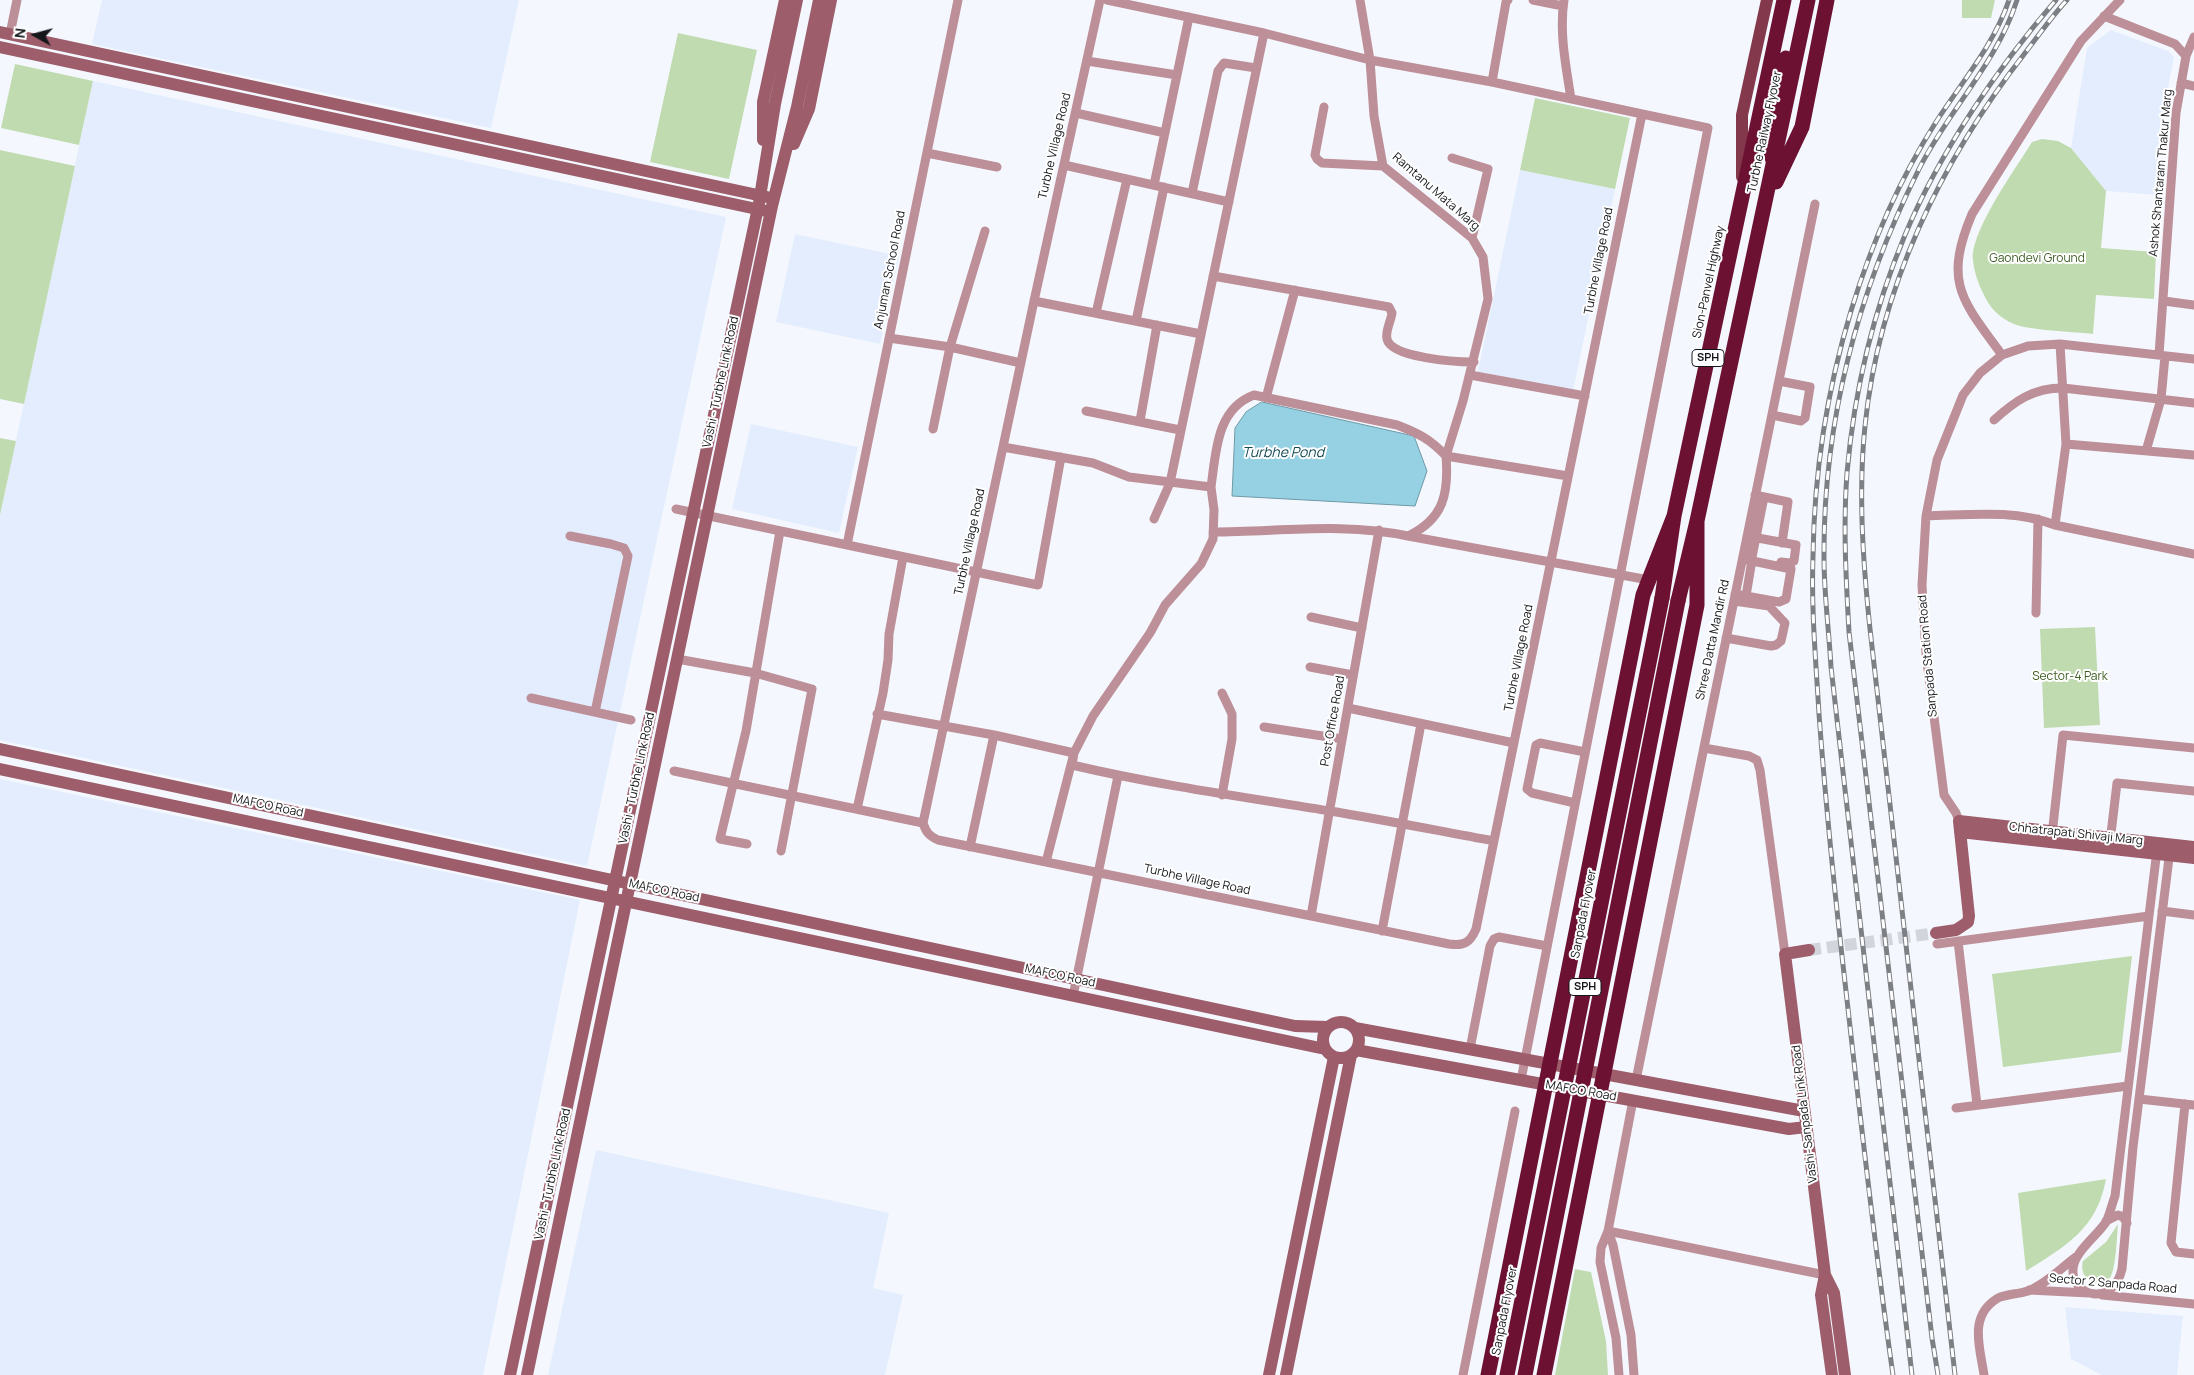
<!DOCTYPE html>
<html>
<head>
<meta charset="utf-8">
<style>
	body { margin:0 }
	#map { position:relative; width:2194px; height:1375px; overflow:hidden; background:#f4f8fe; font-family:Manrope,sans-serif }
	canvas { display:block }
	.north { position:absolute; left:10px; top:10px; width:50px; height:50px; -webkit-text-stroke:4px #fff; paint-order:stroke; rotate:277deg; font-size:14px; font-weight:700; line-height:20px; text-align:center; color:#141619 }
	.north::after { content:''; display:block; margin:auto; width:18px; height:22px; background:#141619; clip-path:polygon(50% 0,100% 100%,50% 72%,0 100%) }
</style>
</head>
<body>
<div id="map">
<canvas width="2194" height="1375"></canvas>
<div class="north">N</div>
</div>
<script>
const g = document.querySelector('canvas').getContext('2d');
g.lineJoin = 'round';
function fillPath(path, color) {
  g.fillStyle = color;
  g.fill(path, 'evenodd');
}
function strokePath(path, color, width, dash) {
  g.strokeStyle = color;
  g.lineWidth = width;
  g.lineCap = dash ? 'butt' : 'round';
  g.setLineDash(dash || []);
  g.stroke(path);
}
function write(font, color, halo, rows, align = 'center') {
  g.font = font + ' Manrope,sans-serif';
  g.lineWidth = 4;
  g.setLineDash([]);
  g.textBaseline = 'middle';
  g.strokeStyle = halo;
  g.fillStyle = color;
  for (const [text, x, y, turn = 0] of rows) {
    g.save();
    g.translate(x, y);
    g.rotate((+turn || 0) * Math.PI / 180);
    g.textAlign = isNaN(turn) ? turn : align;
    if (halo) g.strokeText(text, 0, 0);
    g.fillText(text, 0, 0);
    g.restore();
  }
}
const built = new Path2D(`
	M102,0H519L491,128L92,44Z
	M2111,30L2168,51L2174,57L2163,114L2158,195L2106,191L2071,148L2087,48Z
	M93,81L726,217L587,866L0,740V515Z
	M1520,170L1615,189L1572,396L1477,376Z
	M795,234L899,256L880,344L776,322Z
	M751,424L858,447L839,533L732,509Z
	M0,779L580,900L483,1375H0Z
	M596,1150L889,1213L873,1288L903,1295L885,1375H548Z
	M2065,1307L2183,1316L2177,1375H2102L2071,1359Z`);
const green = new Path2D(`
	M1962,0H1995L1991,18H1962Z
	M678,33L757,50L729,179L650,162Z
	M15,64L93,81L79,145L1,128Z
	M1535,98L1630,118L1615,189L1520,170Z
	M2042,139L2058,141L2071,148L2106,191L2101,248L2156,252L2154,299L2096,295L2093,334C2076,332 2026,330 2014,324C1999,318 1989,307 1983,293C1978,283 1974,271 1973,260C1970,232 2016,168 2032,142Z
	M0,150L75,166L24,404L0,399Z
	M0,438L16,441L0,515Z
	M2095,627L2100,725L2044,728L2040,629Z
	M2132,956L2121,1052L2003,1067L1992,974Z
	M2106,1179C2097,1229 2066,1246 2026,1271L2018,1193Z
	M2118,1224C2117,1236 2116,1269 2110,1278C2098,1294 2078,1278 2083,1261L2106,1242Z
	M1575,1269L1591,1272L1606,1341L1608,1375H1555Z`);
const water = new Path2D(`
	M1262,402L1414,436L1427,471L1415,506L1232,496L1235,428L1246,412Z`);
const secondaryTunnel = new Path2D(`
	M1809,950L1936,933`);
const street = new Path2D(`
	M1100,0L1034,301L923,823C926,832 929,836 938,840L1449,944C1464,946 1470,943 1476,929L1642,114
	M1107,0L1264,33L1370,60L1492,82L1708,128L1521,1080
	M1360,0L1370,60L1374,116L1383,166L1472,238L1483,257L1488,299L1463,401L1446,456L1568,476
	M1533,0L1563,6
	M1564,0C1559,33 1566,66 1571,99
	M2104,16L2175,44L2186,56L2176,113L2159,355
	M10,34L17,0
	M2186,56L2194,37
	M1087,61L1177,75L1154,185
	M1177,75L1189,17
	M1492,82L1506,2L1508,0
	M2181,83L2194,86
	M1324,107L1315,155L1317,159L1322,163L1383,166
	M1076,113L1165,133
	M927,153L997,167
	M1452,158L1488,169L1472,238
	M1064,165L1229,202
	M1192,193L1218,71L1224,63L1256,68
	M1213,276L1389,307L1392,313C1391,321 1385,331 1387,339C1391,358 1457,362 1474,362
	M1034,301L1201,334
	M2164,301L2194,305
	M1096,313L1127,179
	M1136,321L1164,187
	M889,338L950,347L1021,363
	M2002,355C1962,300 1943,283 1972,214L2081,41L2120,0
	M1470,375L1585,396
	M1266,398L1295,290
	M1086,411L1180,430
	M1772,415L1801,421L1805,418L1810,387L1779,381
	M1994,420C2015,401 2033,388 2063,388L2194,403
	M1140,421L1157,325
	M933,429L950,347L985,231
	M2066,444L2194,455
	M1003,447L1093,463L1129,477L1211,487L1214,510L1213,539L1201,564L1165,605L1150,633L1093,716L1074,753L1046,862
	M2146,451L2161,399L2165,356
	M1211,487C1216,453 1216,409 1254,395L1397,425C1418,433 1430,439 1446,456C1449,493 1444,519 1408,536C1344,522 1278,532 1213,532
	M1755,495L1788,502L1782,543
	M676,509L1038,585L1061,457
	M1926,516C1969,515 2014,509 2055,525L2194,554
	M1154,519L1170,483L1264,33
	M2055,525L2066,444L2060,344
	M570,536L611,544L624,548L628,556L595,712
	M1408,536L1649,580
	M1747,536L1796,545L1794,561L1790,563L1781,562
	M847,545L958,0
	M1752,557L1764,497
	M1735,594L1779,602L1786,599L1791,569L1743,559
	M1746,596L1752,560
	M2036,613L2038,519
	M1311,617L1362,628
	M1726,638L1771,646L1776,645L1781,641L1785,623L1769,606L1734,601
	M677,659L755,673L812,689L781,851
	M1310,667L1353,675
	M531,698L631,720
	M1348,708L1514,743
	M877,714L994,735L1074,753L1072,765C1157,785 1243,797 1330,811C1385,820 1439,831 1494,841
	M1264,727L1342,739
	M1704,748L1749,756L1757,760L1760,770L1785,954
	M674,771L923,823
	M1222,795L1232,739V714L1222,693
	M1575,803L1532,793L1527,789L1536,745L1540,743L1585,752
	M857,809L883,693L888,660L889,634L903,557
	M1959,821L1956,813L1944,795L1926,654L1922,585L1926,516L1937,460L1963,395L1980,373L2002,355L2028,346L2060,344L2194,359
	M2052,835L2063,735L2194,748
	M2110,842L2117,783L2194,791
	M747,844L720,839L746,731L780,531
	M970,847L994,735
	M2157,850L2115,1196C2112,1204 2110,1214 2106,1222C2097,1236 2074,1252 2073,1269C2071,1296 2113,1308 2122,1269L2133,1147L2170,850
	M2162,911L2194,915
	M1311,916L1379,530
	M1382,931L1421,724
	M1958,941L1977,1105
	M1937,944L2149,916
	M1073,996L1118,776
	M1470,1049L1490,946L1494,939L1499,937L1547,946
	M1636,1080L1815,204
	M2139,1099L2194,1105
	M2185,1104L2171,1243L2176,1252L2194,1254
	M1956,1108L2128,1086
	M2106,1221L2118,1215L2123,1217L2127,1223
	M1608,1231L1825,1275
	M1608,1231L1613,1245L1631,1335L1634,1375
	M2029,1290L2089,1293
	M2102,1295L2194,1304
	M1463,1375L1515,1111
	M1619,1375L1616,1338L1600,1262L1601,1248L1608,1231L1633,1100
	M1984,1375C1980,1347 1968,1316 1998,1298C2007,1294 2019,1294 2028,1291C2046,1284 2061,1268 2076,1257`);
const secondary = new Path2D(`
	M0,32L767,197
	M0,47L766,211
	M763,140V102L785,0
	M794,144L809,109L831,0
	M0,749L1295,1026L1328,1027
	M0,769L1325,1049
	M1960,832L2194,858
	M1936,933L1956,930L1968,922L1969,916L1959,821L2194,847
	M1809,950L1785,954L1825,1275L1821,1295L1832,1375
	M1323 1040a18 18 0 1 1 36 0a18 18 0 1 1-36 0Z
	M1355,1028L1804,1111
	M1356,1050L1789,1129L1806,1127
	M1825,1275L1834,1293L1845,1375
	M510,1375L759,203L775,104L797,0
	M527,1375L772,206L797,107L819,0
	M1269,1375L1334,1057
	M1286,1375L1351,1055`);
const primary = new Path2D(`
	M1742,177V115L1767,0`);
const highway = new Path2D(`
	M1772,158L1769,137L1786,58
	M1776,182L1802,127L1827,0
	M1662,598L1674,516L1784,0
	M1678,601L1697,521L1808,0
	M1488,1375L1643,595L1674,516
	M1544,1375L1697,605V521`);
const rail = new Path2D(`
	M1893,1375C1873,1236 1858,1096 1842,956C1833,876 1825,795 1819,714C1816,662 1811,609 1813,557C1814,475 1827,390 1851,311C1871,245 1899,180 1936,122C1961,83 1994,45 2009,0
	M1912,1375L1831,667C1829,631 1824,594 1824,558C1823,422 1858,291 1919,169C1948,111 1997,63 2017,0
	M1938,1375L1932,1338L1849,632C1846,579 1843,526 1847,473C1854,392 1874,309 1905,235C1939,153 1998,67 2056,0
	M1955,1375L1870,629C1863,562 1858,493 1865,426C1879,288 1941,161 2025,53C2039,35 2052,16 2067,0`);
const highwayBridge = new Path2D(`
	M1507,1375L1662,598
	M1525,1375L1678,601`);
const shields = [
	[1708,358,32],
	[1585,987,32]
];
const shieldNames = [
	["SPH",1708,358],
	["SPH",1585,987]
];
const streetNames = [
	["Turbhe Railway Flyover",1765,132,-78],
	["Turbhe Village Road",1055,146,-77],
	["Ashok Shantaram Thakur Marg",2161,173,-85],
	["Ramtanu Mata Marg",1436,192,41],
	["Turbhe Village Road",1599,261,-79],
	["Anjuman School Road",890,270,-79],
	["Sion-Panvel Highway",1709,282,-78],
	["Vashi - Turbhe Link Road",721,382,-78],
	["Turbhe Village Road",970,542,-78],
	["Shree Datta Mandir Rd",1713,640,-78],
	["Sanpada Station Road",1928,656,-95],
	["Turbhe Village Road",1519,658,-79],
	["Post Office Road",1333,721,-80],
	["Vashi - Turbhe Link Road",637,778,-78],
	["MAFCO Road",268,806,12],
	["Chhatrapati Shivaji Marg",2076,834,6],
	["Turbhe Village Road",1197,880,12],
	["MAFCO Road",664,891,12],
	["Sanpada Flyover",1584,914,-79],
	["MAFCO Road",1060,976,12],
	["MAFCO Road",1581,1091,10],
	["Vashi-Sanpada Link Road",1805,1114,-97],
	["Vashi - Turbhe Link Road",553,1174,-78],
	["Sector 2 Sanpada Road",2113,1284,5],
	["Sanpada Flyover",1505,1311,-79]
];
const parkNames = [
	["Gaondevi Ground",2037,259],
	["Sector-4 Park",2070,677]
];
const waterNames = [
	["Turbhe Pond",1283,453]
];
fillPath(built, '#e3edfd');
fillPath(green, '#c1dbb1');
fillPath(water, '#95d1e3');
strokePath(water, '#6e99a6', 1);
strokePath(secondaryTunnel, '#d2d6dc', 12, [12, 6]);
strokePath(street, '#bd8f98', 9);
strokePath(secondary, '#9d5d6b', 12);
strokePath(primary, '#84384c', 12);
strokePath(highway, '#6d1132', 15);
strokePath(rail, '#7c7f83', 5);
strokePath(rail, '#fff', 3, [9]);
strokePath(highwayBridge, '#6d1132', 15);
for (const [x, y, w] of shields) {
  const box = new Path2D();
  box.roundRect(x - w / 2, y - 8.5, w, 17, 4);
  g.fillStyle = '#fff';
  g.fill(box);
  strokePath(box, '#141619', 1);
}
write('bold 11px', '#141619', null, shieldNames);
write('12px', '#141619', '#fff', streetNames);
write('12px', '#3d5f23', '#fff', parkNames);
write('italic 14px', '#144855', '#fff', waterNames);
</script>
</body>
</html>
